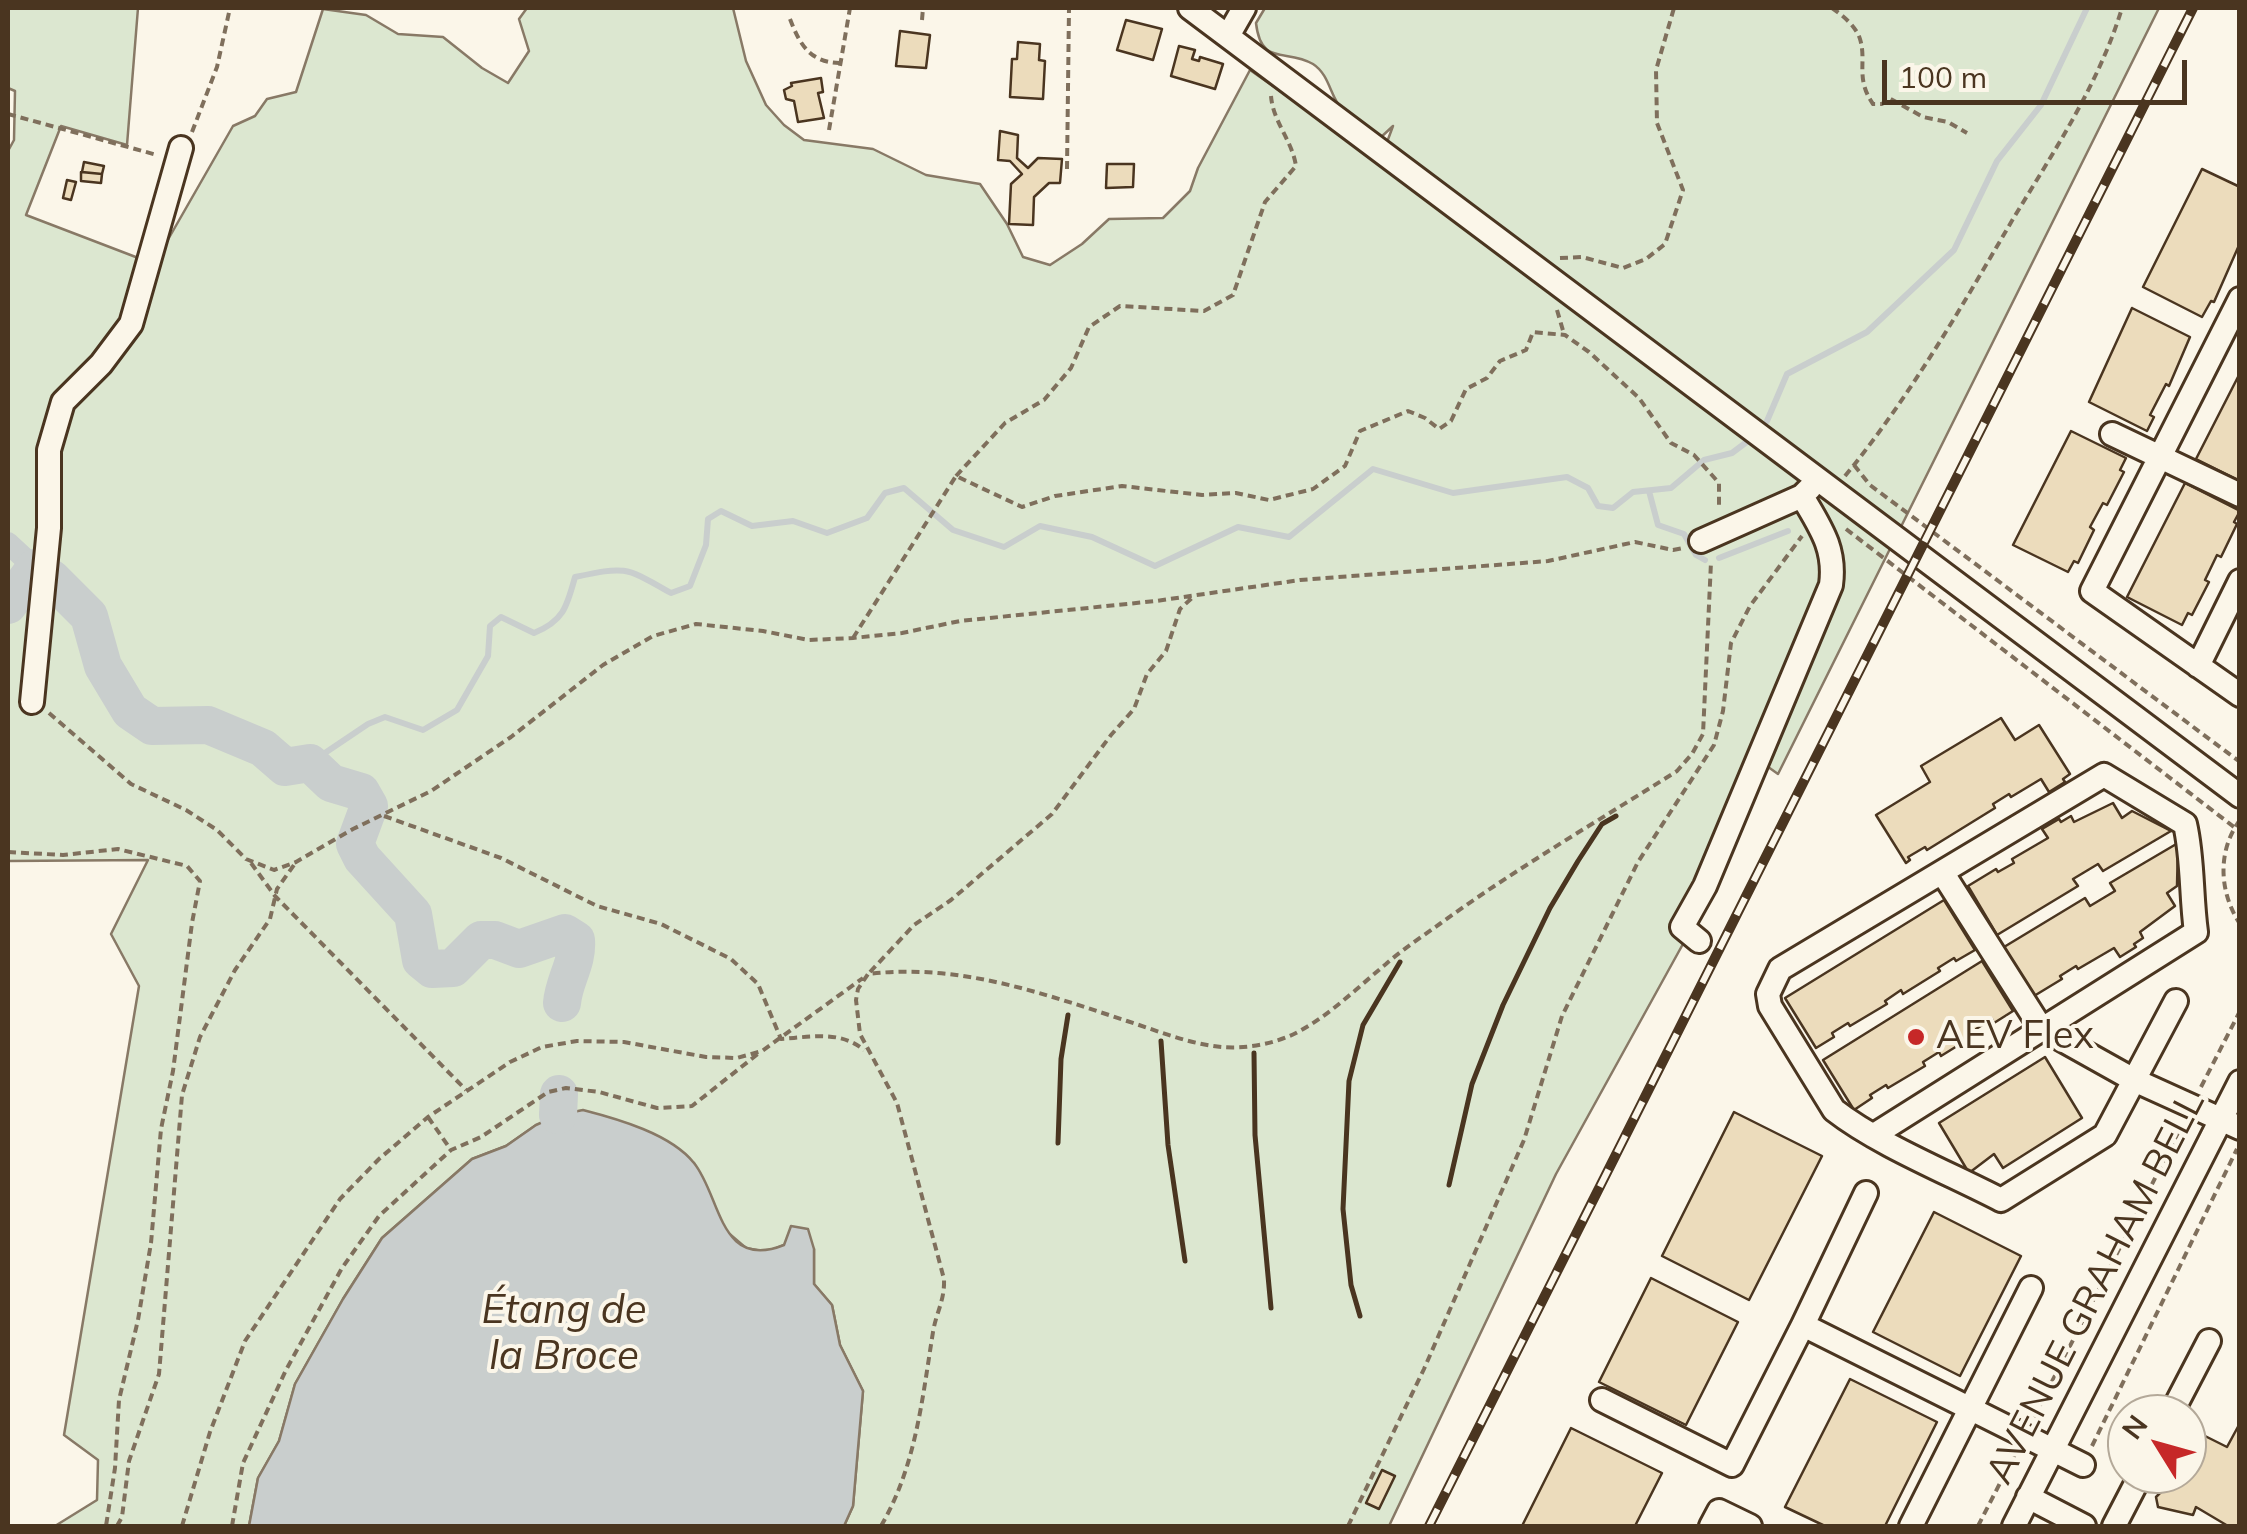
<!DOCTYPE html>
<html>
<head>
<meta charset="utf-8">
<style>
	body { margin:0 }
	#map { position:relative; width:2247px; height:1534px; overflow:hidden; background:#fbf6e9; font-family:Mulish,sans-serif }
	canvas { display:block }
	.frame { position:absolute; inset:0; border:10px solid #4a3520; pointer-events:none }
	.north { position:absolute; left:2107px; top:1394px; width:100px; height:100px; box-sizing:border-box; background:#fbf6e9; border:2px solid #b4a999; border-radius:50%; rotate:307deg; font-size:28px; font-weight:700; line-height:40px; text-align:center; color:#4a3520 }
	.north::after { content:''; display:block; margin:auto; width:35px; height:45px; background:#c62828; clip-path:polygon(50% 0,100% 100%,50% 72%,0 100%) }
	.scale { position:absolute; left:1882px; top:60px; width:305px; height:45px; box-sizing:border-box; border:5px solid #4a3520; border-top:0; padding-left:12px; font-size:30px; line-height:35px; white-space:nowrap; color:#4a3520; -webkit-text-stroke:8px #fbf6e9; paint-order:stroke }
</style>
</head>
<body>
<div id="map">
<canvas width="2247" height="1534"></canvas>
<div class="frame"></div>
<div class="north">N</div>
<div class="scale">100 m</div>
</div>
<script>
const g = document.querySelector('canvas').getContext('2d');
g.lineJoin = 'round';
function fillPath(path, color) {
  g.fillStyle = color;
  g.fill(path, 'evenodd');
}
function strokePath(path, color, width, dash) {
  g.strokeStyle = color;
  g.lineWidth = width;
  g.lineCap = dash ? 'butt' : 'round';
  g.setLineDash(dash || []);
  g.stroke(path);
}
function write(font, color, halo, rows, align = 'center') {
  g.font = font + ' Mulish,sans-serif';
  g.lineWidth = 8;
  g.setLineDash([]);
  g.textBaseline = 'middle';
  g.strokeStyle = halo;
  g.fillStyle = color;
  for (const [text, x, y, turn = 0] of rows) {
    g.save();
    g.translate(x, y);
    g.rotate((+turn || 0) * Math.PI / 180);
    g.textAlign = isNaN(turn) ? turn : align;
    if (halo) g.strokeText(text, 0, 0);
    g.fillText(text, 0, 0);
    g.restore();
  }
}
const green = new Path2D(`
	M8,8H138L127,145L61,126L26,215L154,264L233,126L255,116L267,99L296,92L323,9L366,15L398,34L443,37L482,68L508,83L529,51L519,19L527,8H733L746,61L766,105L784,125L804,140L873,149L926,175L980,184L1007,224L1023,257L1050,265L1082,244L1109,219L1163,218L1190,191L1198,168L1250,70L1380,161L1393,126L1379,139C1367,129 1353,120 1342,109C1330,97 1330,75 1313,64C1286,48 1261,67 1256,23L1265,8H2159L1778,774L1764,764L1710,895L1556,1174L1389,1526H844L853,1506L863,1391L840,1345L832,1305L814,1284V1249L784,1245L767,1252L746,1248L725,1230L694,1163L536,1125L506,1146L472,1159L382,1238L343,1299L295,1384L279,1441L258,1478L249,1526H55L97,1500L98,1460L64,1435L139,986L111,934L148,860L8,861V151L14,140L15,91L8,88Z`);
const water = new Path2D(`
	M583,1110C618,1119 671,1134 694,1163C721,1196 719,1271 784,1245L791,1226L808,1229L814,1249V1284L832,1305L840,1345L863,1391L853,1506L844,1526H249L258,1478L279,1441L295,1384L343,1299L382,1238L472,1159L506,1146L536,1125L558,1115Z`);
const stream = new Path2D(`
	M1767,421L1787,374L1867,332L1954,250L1997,161L2041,105L2087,8
	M1649,491L1658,525L1684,534L1696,555L1705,560
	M1719,558L1788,531
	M310,763L368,724L385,717L423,730L457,710L488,656L490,626L501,617L534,633C564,621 567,606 575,577C627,566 625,567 671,593L690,586L706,545L708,519L721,511L752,526L793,521L827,533L867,518L885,493L904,488L953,530L1004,547L1040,526L1092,537L1155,566L1238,527L1289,537L1373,469L1453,493L1567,477L1588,488L1598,506L1613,508L1633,492L1671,488L1704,460L1732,453L1748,441`);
const canal = new Path2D(`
	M8,543L35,568`);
const river = new Path2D(`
	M8,605L35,568L52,579L89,616L103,666L130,711L152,726L208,725L263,748L285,767L310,763L331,783L361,792L369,806L355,844L362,858L413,914L421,960L432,969L453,968L481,940H495L519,949L565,933L576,940C578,963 564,980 562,1003
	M558,1115L559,1094`);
const building = new Path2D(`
	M1126,20L1162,29L1153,60L1117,50Z
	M900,31L930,35L926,68L896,66Z
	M1018,42L1040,44L1039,60L1045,61L1043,99L1010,97L1012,59H1017Z
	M1179,46L1195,50L1192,59L1199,61L1200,57L1223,64L1215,89L1171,76Z
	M821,78L823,92L818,93L824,118L798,122L794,101L786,99L784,90L792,86L791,83Z
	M1000,131L1018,135L1017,158L1028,168L1038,158L1062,159L1060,183H1049L1034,197L1033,225L1009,224L1011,184L1022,174L1010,161L998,160Z
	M84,162L104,166L102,174L82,172Z
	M1107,164H1134L1133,187L1106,188Z
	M2202,169L2240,187V243L2214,302L2211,301L2202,317L2143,287Z
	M81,172L102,174L101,183L81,181Z
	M67,180L76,182L71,200L63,198Z
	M2132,308L2190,337L2169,386L2166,384L2150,415L2154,417L2147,431L2089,402Z
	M2240,373V481L2196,459Z
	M2071,431L2126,458L2120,470L2124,472L2107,505L2103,503L2090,527L2094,530L2078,563L2074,561L2068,572L2013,545Z
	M2185,483L2240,511L2234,522L2237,524L2221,557L2217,555L2205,580L2209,582L2192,615L2188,613L2182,625L2127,597Z
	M2001,718L2015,740L2039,725L2070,774L2063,779L2065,782L2049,792L2041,779L2011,797L2009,794L1993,804L1995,808L1927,850L1925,847L1908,857L1910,860L1906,863L1876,815L1930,782L1921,766Z
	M2113,803L2122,818L2132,811L2171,831L2103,871L2098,864L2073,879L2078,886L1997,935L1968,886L1996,869L1998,872L2014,863L2012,859L2048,838L2042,829L2059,819L2061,822L2071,816L2074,822Z
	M2178,843L2177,886L2167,893L2175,906L2140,932L2143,938L2134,944L2136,947L2120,957L2114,948L2078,969L2076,966L2060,976L2062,979L2034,996L2004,947L2085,898L2090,906L2115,891L2110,883Z
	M1944,900L1975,950L1956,961L1954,958L1938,968L1940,971L1903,994L1901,990L1885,1001L1887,1004L1850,1026L1848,1023L1832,1033L1834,1037L1816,1048L1785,998Z
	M1982,961L2013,1011L1994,1023L1992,1019L1976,1029L1978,1033L1941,1056L1939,1052L1923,1062L1925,1066L1888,1088L1886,1085L1870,1095L1872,1098L1854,1110L1823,1060Z
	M2045,1057L2082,1118L2003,1168L1994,1154L1969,1173L1939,1123Z
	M1734,1112L1822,1156L1749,1300L1662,1256Z
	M1934,1212L2021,1256L1960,1376L1873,1332Z
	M1651,1278L1738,1322L1686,1425L1599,1382Z
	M1850,1379L1937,1422L1885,1526H1825L1785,1507Z
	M2240,1423V1526H2228L2196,1507L2193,1515L2158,1507L2156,1497L2168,1485L2172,1474H2187V1451L2197,1432L2227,1447Z
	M1571,1428L1662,1473L1635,1526H1522Z
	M1382,1470L1395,1476L1379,1509L1366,1503Z`);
const path = new Path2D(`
	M1832,8C1842,15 1856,26 1860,39C1867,62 1855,78 1873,104H1882L1889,98L1923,117L1948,122L1967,133
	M790,19C800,45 810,62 839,63
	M922,20L923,8
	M8,114L157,155
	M829,130L850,8
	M192,132L217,67L230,8
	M1067,169L1069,8
	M1560,258L1582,257L1623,268L1646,259L1665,244L1683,190L1657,123L1656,70L1674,8
	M1557,310L1564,334
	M1854,465L1870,485L2240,762
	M956,476L1005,423L1044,400L1071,368L1089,327L1120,306L1204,311L1233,295L1265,202L1296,166C1292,140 1273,122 1271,96
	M1845,476C1910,397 1962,306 2013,219C2054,151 2099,84 2122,8
	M1846,529L2234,827
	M853,638L956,476L1022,507L1055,496L1122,486L1202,495L1236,493L1269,500L1313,489L1345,466L1360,431L1408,411L1425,418L1439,429L1451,421L1466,389L1487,378L1500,361L1526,350L1533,332L1565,335L1589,352L1639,398L1671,443L1694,455L1719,483V509
	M49,713L131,784L186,810L217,830L246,859L274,870L296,862L353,829L431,791L511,737L603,665L653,636L696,624L763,631L809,640L853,638L902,633L960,621L1156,601L1300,580L1548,561L1635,542L1673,550L1683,548
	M384,816L501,858L597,906L661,924L731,959L758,984L781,1039C810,1037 840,1030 864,1050
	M2240,820C2217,851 2219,892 2240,924
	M8,852L63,855L118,849L187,866L200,881L192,923L173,1071L161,1129L151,1243L138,1320L119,1400L115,1468L106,1526
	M251,863L275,896L466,1090
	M870,972L914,925L951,900L1052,814L1111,735L1134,709L1147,674L1166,651L1180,609L1194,596
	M2201,1087L2240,1011
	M428,1117L451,1150
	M2034,1417L2181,1127
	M2092,1446L2237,1149
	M117,1526L122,1517L129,1461L159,1374L182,1095L200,1037L235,970L270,919L277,889L296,862
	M182,1526L210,1432L245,1341L340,1199L379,1159L428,1117L510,1062L542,1047L577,1041L624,1042L706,1057L737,1058L762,1051L863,978
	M232,1526L243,1463L286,1370L342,1268L379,1216L451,1150L481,1137L548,1092L566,1088L599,1092L657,1108L692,1106L759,1053
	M881,1526C916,1466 922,1400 933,1332C936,1313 945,1300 944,1279L897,1103L860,1034L856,1000L858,989L868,974C959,963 1042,993 1127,1021C1158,1031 1189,1044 1222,1047C1246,1049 1274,1044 1296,1033C1329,1016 1357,988 1386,964C1403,949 1423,936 1441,923C1517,868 1598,821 1677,771L1692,754L1703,734L1711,562
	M1348,1526L1424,1369L1524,1140L1562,1016L1638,862L1714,745L1723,711L1731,643L1750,606L1802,536
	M1978,1526L2016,1452`);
const minor = new Path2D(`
	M1190,8L2240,796
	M1228,36L1244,8
	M2240,299L2092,591L2240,695
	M2112,434L2240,495
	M1701,541L1802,496L1810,488
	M2198,666L2240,581
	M32,702L49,528V450L63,402L101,364L131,324L181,148
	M1942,872L2041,1028L2134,1080L2240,1128
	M1699,941L1682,927L1705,886L1831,585C1836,548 1820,527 1802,496
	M1874,1135L2196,932C2191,896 2193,858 2185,824L2104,775L1780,969L1768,994L1770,1006L1834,1110C1879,1145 1949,1173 2001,1200L2105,1135L2176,1001
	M1803,1325L1866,1193
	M1602,1400L1732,1465L1803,1325L2083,1465
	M2171,1414L2209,1341
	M2028,1497L2084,1526
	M1711,1526L1719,1511L1750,1526
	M1911,1526L2031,1288
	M2014,1526L2240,1082
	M2114,1526L2141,1474`);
const rail = new Path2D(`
	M1429,1526L2193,8`);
const wall = new Path2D(`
	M1161,1041L1168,1145L1185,1261
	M1254,1053L1255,1135L1271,1308
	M1058,1143L1061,1059L1068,1015
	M1449,1185L1472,1084L1503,1005L1550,908L1578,861L1602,824L1616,816
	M1360,1316L1351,1285L1343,1209L1349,1081L1363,1025L1400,962`);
const markers = [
	[1916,1037,10,"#c62828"]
];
const poiNames = [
	["AEV Flex",1936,1037]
];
const streetNames = [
	["AVENUE GRAHAM BELL",2096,1288,-63]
];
const waterNames = [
	["Étang de",564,1311],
	["la Broce",564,1357]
];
fillPath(green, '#dce7d0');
strokePath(green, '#887966', 2.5);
fillPath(water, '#c9cecd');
strokePath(water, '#887966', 2.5);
strokePath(stream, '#c9cecd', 6);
strokePath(canal, '#c9cecd', 22);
strokePath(river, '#c9cecd', 38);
fillPath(building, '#ecdcbc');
strokePath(building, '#4a3520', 2.5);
strokePath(minor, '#4a3520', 28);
strokePath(path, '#7f6f5c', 4, [8, 5]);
strokePath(minor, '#fbf6e9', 22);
strokePath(rail, '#4a3520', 10);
strokePath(rail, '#fbf6e9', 6, [19]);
strokePath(wall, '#4a3520', 5);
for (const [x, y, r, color] of markers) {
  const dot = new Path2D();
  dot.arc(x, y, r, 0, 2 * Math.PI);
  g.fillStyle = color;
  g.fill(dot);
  strokePath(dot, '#fbf6e9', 4);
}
write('38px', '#4a3520', '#fbf6e9', poiNames, 'left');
write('38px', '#4a3520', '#fbf6e9', streetNames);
write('italic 40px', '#4a3520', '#fbf6e9', waterNames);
</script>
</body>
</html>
